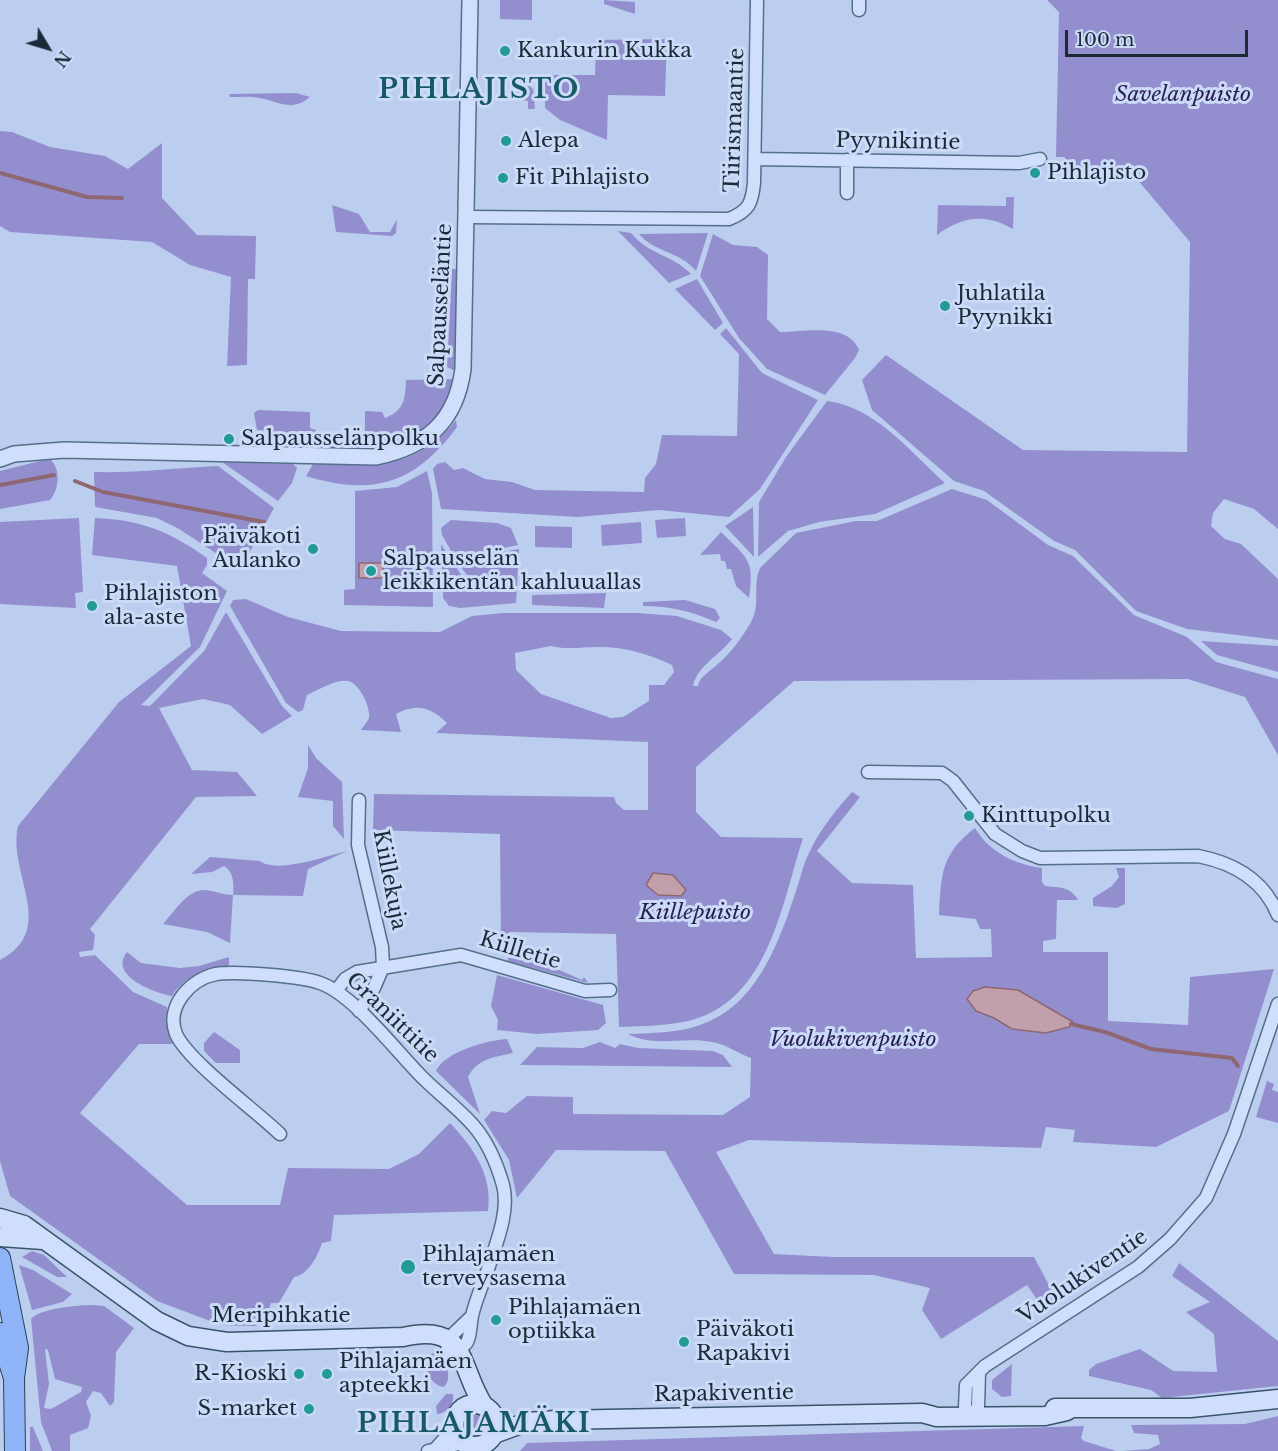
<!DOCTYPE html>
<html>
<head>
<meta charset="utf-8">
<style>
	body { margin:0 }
	#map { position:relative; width:1278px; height:1451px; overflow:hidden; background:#bccef0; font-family:"Libre Baskerville",serif }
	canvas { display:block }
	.north { position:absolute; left:18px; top:18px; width:60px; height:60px; -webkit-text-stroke:4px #cbdaf7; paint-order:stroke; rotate:128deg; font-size:16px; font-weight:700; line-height:24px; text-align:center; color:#1a2a37 }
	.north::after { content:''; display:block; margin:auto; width:21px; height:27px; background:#1a2a37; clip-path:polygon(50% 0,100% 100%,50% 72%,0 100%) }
	.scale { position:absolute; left:1065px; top:30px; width:183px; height:27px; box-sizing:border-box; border:3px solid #1a2a37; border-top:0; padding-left:8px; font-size:18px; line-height:21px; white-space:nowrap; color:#1a2a37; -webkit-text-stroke:4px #cbdaf7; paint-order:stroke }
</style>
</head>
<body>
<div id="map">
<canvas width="1278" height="1451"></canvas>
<div class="north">N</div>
<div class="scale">100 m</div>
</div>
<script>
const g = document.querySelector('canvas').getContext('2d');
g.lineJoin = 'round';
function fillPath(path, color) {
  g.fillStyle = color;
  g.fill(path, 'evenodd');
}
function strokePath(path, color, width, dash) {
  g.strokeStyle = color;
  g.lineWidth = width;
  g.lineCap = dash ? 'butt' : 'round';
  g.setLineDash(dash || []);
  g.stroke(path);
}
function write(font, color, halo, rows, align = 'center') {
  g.font = font + ' "Libre Baskerville",serif';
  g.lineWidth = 6;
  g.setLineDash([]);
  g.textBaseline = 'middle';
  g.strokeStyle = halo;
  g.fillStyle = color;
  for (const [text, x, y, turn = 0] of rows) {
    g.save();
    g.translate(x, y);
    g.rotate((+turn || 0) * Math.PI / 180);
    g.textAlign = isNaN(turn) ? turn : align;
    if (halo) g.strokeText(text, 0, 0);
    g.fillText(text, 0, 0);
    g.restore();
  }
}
const green = new Path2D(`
	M500,0H532V20L500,19Z
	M604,0L635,2V14L604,4Z
	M1047,0H1278V529L1254,509L1224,499L1213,513L1211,526L1225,539L1241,544L1278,579V640L1187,629L1136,611L1075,550L1054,541L984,491L954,481L872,410L862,380L886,355L1023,450L1187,452L1190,242L1136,178L1064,177L1065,157H1056L1059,12Z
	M667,39L665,96L608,95L607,140L560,120L545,108V75H595L596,40Z
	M517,84H527L533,89L535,109H528V101L522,100V93H517Z
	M296,93L310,97C292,112 280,102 260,98C251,96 240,97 230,97L229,94Z
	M0,131L12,132L50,147L105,156L128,169L162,143V198L197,235L256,236L255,279H248L247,365L227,366L231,277L190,265L152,242L10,232L0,226Z
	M1006,197H1014L1013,229C986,213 962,216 937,235L938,205L1006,206Z
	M332,205L359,214L370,232H390L397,219L396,233L392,236L336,232Z
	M618,231L631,233C650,256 672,254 691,274L669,283Z
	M708,233L696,271C681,252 654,252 639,234Z
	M713,234L733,245L757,247L768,255L767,319L780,332C804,332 848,322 859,350L855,358L825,395L767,369L739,338L700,276Z
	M452,269H457L455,371L447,367Z
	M697,279L723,323L715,330L675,289Z
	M726,328L762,373L818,400L760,489L729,517L659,510L578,517L441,509L433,469L437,464L445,462L454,470L463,468L485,479L512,482L535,490L644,492L645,478L656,464L662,435L737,436L739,354L720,334Z
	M454,379C451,389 449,402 443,411C418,452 369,449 328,448L326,444L365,445V411L382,412L385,418C405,410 405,399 406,380Z
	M827,401C876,407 910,452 945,483L875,514L819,522L788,531L758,557L759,502L786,457Z
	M258,410L310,412V428L316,430V446H307L295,433L257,430L254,413Z
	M456,420L457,427C416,483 374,497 306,476L313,464C371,465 416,471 456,420Z
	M258,437L294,440L298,448L258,441Z
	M44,460H51C61,470 59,490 50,500L0,509V471Z
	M222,462L293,464L297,468L292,483L278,501Z
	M218,466L274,508L243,564L237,567L179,529L157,518L95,507L94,472C136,473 176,468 218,466Z
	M427,471L432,493L433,607L344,605V590L355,589V491L397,487Z
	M952,489L987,500L1048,545L1073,556L1134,615L1187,637L1216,662L1278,679V755L1245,697L1188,679L794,681L696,767V812L721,837L803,838C782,903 769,999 692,1020C669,1026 643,1026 619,1027L616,934L509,932V947H501L500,834L373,830L374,794L614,797L616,803L624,810H648V742L436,733L447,723C431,707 416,703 396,714L401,732L361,730C363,727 368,721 369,718C371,707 359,683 348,681C335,679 319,690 307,695L303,710L298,712L286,703L230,606L233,600L246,599L288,617L341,631L440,632L472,616L503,613H638L677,616L721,630L732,639C720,655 697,666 693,686H698C699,678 706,674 712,669C728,656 741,640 751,622C761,605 752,586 760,568L796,533L856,521H877ZM551,646C568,650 582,647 599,647C626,647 648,654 672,665L674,672L664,685H649V701L623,717L611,718L541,694L516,670L515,653Z
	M753,507L754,557L725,526Z
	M79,518L83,592L75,593L76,608L0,604V522Z
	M95,518C142,520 169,531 207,558V565L202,573L227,591L200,647L141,705L150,706L204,651L226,612L282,706L292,716L262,734L230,705L203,699L159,708L192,770L237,772L257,796L196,797L90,929L95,935L93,950L79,952L80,957L95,955L133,992L167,1007V1026L173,1044H139L80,1113L187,1205H280L288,1168L389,1169L419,1154L450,1123C473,1147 493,1175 488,1211L334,1215L331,1241L322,1243C318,1256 308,1275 294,1277L279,1303H271L265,1322L255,1326L221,1325L157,1301L10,1196L0,1161V960C59,929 7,874 18,826L119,702L191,646L177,566L92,555Z
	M685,518L686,536L657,538L655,520Z
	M451,520L497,523L511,528L518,545L499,549L501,552L519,549L517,586C467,592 464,572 442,535L441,528Z
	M641,522L642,543L602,546L601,525Z
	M535,526L572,527V548L535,547Z
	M721,532C747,558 755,559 749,598L736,586L731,569H727L725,561H721L720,554L700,555Z
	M441,544L462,576L471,584L497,590H517L516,603L460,608L449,606L443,598Z
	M606,593L604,608L532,605V595Z
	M685,600L715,609L720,618L716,622C690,611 670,606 643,606V602Z
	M1201,641L1278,646V672L1217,655Z
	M308,745L316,758L342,782L344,839L333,826V801L298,797L308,768Z
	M852,792L860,797L817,851L852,883L913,885L916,958L992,957L991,929H980L976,919L939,915C941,874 941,854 975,828C990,853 1015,864 1042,868V882L1045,886C1060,888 1070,886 1078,900H1057L1056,939L1043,941V952H1108V1021L1188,1025L1190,977L1274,969L1229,1111L1156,1147L1073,1142L1075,1130L1046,1127L1041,1148L749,1140L716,1152L774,1254L833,1257H1034L1058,1302L1044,1310L1027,1285L941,1339L922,1310L930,1288L874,1275L734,1274L665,1151L556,1150L517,1198L509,1160L484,1120L492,1111L506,1113L527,1096L573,1097V1114L723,1115L750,1097L751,1058C737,1053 726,1044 712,1042C685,1036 654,1048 628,1034C652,1033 677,1033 700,1025C756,1006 778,945 795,894C800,880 803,864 810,851C821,828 836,810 852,792Z
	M347,851L308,869L303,896L233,895L230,943L207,932L163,924C174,912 187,890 204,890C212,890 222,895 233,895C234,885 234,872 224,866L212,872L191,874L210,857L260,861C277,874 326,856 347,851Z
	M1116,868H1125V904L1117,908L1093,906V898L1112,886L1119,877Z
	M127,952L141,963L180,968L199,966L229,957V969C203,970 187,974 172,996C155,993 108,976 127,952Z
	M508,958L540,959L541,964H557V969L582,980L584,977L588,983L508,961Z
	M497,975L603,1005L606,1023L598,1030L537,1034L497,1030L498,1020L491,1006Z
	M214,1032L240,1050V1063H216L204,1051V1043Z
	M507,1039L513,1053C494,1057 477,1059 468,1077L480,1114L436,1071C444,1052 488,1040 507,1039Z
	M600,1042L615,1048L620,1044L638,1048L713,1051L723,1055L732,1067L520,1065L537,1047L583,1048Z
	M1267,1081L1274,1084L1272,1090L1278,1092V1123L1256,1117Z
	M32,1251L44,1255L67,1277H57L22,1257Z
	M1179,1263L1278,1341V1386L1162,1398L1151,1390L1089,1376V1370L1096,1364L1140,1349L1173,1371L1217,1372L1214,1334L1186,1312L1210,1302L1172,1276Z
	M19,1265L33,1270L72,1294L63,1302L32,1310Z
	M94,1305L104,1306L134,1328L116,1352L114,1402L110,1406L101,1393L93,1391L86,1402L91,1416L88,1428L70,1435V1451H52L41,1422L31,1319C40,1308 79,1305 94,1305ZM45,1349L48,1350L55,1379L82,1387L81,1392L51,1409L44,1408L49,1384Z
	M433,1353C445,1359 454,1376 444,1387C430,1385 425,1370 426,1357Z
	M1012,1364L1011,1396L1002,1397L992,1389V1380Z
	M446,1394H453C455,1403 446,1414 437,1414L436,1406Z
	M462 1426a13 13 0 1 1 26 0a13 13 0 1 1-26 0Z
	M1278,1416V1451H1122L1149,1449L1160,1444L1158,1435L1134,1433L1131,1425L1245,1424Z
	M1084,1426L1081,1438L1084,1441L1116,1451H520L527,1443Z
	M30,1427H33L43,1451H30Z`);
const water = new Path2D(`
	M359,563H383V578H359Z
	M653,873L673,875L686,890L681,896L658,895L646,885Z
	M985,987L1018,990L1073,1022L1069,1027L1046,1033L1012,1029L994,1018L976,1011L967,999L973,991Z`);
const stream = new Path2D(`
	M0,173L87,197L122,198
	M75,481L103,492L264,522
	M0,485L54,475
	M1071,1024L1105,1032L1151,1049L1232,1058L1238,1066`);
const minor = new Path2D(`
	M859,0V10
	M756,159L1019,163L1040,159
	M847,193V160
	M467,217L729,219C749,211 752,203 754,183L757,0
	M868,772L942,773L953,781L995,834L1022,851L1040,858L1198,856C1234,863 1264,880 1278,915
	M336,991L345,979L357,972L461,955L585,991L610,990
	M359,1011L374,988L383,967L382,947L358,845L359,800
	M280,1134C255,1110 188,1061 176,1034C165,1006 191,979 216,974C236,971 301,976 320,983C353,994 397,1052 423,1078C439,1094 458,1108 473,1125C487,1141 497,1164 503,1185C510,1211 496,1244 488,1269C483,1284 475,1301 472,1316C468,1336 474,1347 448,1352L447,1340L472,1316
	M979,1372L978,1407L972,1417L965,1407L966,1385L985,1366L1138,1267L1170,1239L1206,1198L1234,1134L1278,1004
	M437,1447L454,1428
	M428,1451L463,1443`);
const tertiary = new Path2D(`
	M0,459L14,454L64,450L376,457C427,446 456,422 463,369L470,0
	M476,1447V1451`);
const secondary = new Path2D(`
	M0,1218L24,1225L157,1321L188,1336L227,1342L403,1337C469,1322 458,1367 484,1406
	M0,1237L43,1240
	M454 1425a21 21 0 1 1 42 0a21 21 0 1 1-42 0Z
	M1055,1408H1190L1278,1399
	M494,1434L527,1422L556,1420L922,1413L937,1417L1045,1416L1067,1411`);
const primary = new Path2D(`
	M0,1258L18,1348L14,1378L15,1451
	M0,1333L13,1375`);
const markers = [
	[505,51,6,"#219b94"],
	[506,141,6,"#219b94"],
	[1035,173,6,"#219b94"],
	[503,178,6,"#219b94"],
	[945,306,6,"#219b94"],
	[229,439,6,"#219b94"],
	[313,549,6,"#219b94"],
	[371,571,6,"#219b94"],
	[92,606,6,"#219b94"],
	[969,816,6,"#219b94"],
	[408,1267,8,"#219b94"],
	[496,1320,6,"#219b94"],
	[684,1342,6,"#219b94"],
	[299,1374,6,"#219b94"],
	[327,1374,6,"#219b94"],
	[309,1409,6,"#219b94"]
];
const poiNames = [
	["Kankurin Kukka",517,51],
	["Alepa",518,141],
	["Pihlajisto",1047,173],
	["Fit Pihlajisto",515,178],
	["Juhlatila",957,294],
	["Pyynikki",957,318],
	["Salpausselänpolku",241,439],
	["Päiväkoti",301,537,"right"],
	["Aulanko",301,561,"right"],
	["Salpausselän",383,559],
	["leikkikentän kahluuallas",383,583],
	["Pihlajiston",104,594],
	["ala-aste",104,618],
	["Kinttupolku",981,816],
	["Pihlajamäen",422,1255],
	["terveysasema",422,1279],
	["Pihlajamäen",508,1308],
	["optiikka",508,1332],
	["Päiväkoti",696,1330],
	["Rapakivi",696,1354],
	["Pihlajamäen",339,1362],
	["apteekki",339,1386],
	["R-Kioski",287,1374,"right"],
	["S-market",297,1409,"right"]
];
const parkNames = [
	["Savelanpuisto",1183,95],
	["Kiillepuisto",695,913],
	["Vuolukivenpuisto",853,1040]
];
const streetNames = [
	["Tiirismaantie",735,120,-88],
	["Pyynikintie",898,142,1],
	["Salpausseläntie",441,305,-87],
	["Kiillekuja",389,880,79],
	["Kiilletie",520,951,17],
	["Graniittitie",392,1018,44],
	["Vuolukiventie",1083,1277,-34],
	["Meripihkatie",281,1316],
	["Rapakiventie",724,1394,-1]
];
const districtNames = [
	["PIHLAJISTO",479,90],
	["PIHLAJAMÄKI",474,1424]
];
fillPath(green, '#938fcf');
fillPath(water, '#c1a0ab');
strokePath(water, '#8f6773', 1.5);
strokePath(stream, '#8f6773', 4);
strokePath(minor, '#546f89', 15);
strokePath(tertiary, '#546f89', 18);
strokePath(secondary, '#38536a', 21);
strokePath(primary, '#294356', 22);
strokePath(minor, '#cfdefb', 12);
strokePath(tertiary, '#cfdefb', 15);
strokePath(secondary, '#cfdefb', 18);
strokePath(primary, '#8fb5f8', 20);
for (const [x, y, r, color] of markers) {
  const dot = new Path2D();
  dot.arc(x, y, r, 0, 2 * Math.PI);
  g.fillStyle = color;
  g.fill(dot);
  strokePath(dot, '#cbdaf7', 2);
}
write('21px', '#1a2a37', '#cbdaf7', poiNames, 'left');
write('italic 21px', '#2a1f54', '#cbdaf7', parkNames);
write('21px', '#1a2a37', '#cbdaf7', streetNames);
g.letterSpacing = '1.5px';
write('bold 27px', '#175a66', '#cbdaf7', districtNames);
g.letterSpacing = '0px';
</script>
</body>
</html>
